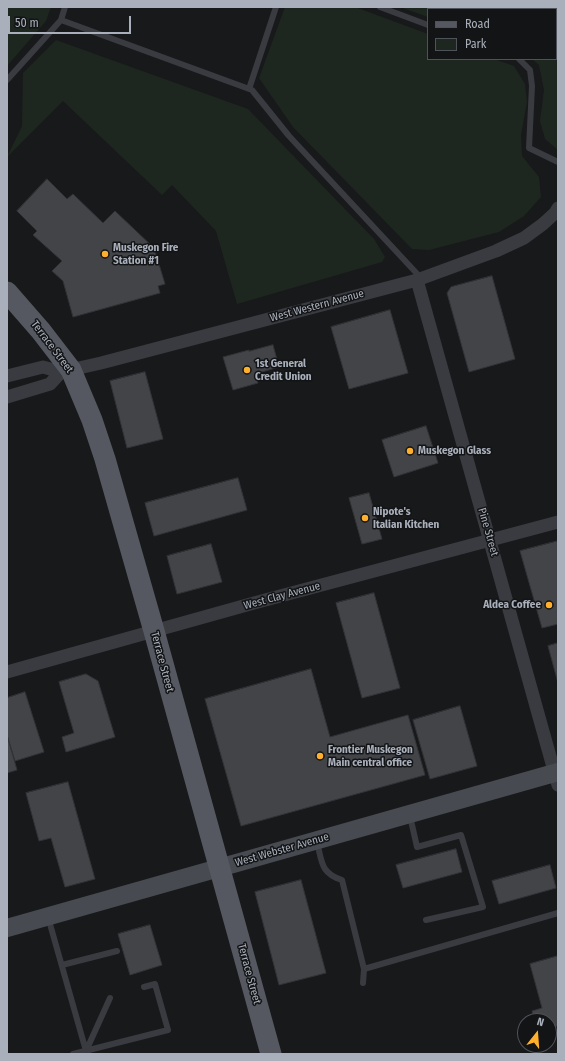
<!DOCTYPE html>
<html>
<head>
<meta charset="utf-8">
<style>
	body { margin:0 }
	#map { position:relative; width:565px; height:1061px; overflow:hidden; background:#18191b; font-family:"Fira Sans Condensed",sans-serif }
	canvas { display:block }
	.frame { position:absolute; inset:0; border:8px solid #aab0bb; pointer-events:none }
	.legend { position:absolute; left:427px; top:8px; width:130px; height:52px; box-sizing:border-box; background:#131416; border:1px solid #4f5258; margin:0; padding:5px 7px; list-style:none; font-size:12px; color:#aab0bb }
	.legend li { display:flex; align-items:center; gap:8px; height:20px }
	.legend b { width:20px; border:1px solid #4f5258 }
	.north { position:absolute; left:517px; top:1013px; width:40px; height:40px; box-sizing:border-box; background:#131416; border:1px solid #4f5258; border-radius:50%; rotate:17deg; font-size:11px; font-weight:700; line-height:16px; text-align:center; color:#aab0bb }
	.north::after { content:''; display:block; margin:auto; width:14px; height:18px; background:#feb02d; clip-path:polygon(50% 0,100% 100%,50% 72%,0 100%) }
	.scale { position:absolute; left:8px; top:16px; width:123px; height:18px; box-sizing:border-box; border:2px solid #aab0bb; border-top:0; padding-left:5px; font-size:12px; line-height:14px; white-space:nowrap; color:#aab0bb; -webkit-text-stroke:3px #131416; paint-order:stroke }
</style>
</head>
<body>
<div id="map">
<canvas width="565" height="1061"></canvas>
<div class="frame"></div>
<ul class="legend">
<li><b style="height:5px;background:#555860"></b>Road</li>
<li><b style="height:11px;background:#1e271f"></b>Park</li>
</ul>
<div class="north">N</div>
<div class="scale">50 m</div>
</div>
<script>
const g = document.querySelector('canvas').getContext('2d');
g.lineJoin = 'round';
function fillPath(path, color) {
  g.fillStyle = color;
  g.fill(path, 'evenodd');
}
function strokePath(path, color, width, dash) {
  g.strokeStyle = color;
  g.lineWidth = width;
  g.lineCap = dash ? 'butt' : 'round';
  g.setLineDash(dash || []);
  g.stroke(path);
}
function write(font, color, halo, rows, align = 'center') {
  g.font = font + ' "Fira Sans Condensed",sans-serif';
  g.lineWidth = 3;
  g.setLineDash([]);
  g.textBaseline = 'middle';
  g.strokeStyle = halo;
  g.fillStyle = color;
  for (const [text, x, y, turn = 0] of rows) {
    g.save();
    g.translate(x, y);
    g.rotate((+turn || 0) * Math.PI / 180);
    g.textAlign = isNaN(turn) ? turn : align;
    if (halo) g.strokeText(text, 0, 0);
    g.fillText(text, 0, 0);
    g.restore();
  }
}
const green = new Path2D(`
	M7,7H51L46,21L7,66Z
	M285,7H355L428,34V59H494L514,66L525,84L527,102L521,135L522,156L539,177L541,197L524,216L499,232L429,250L412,249L293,127L259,78Z
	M400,7H497L502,9H428V17Z
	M556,29H558L557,149L545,139L540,121L544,90L539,65L532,59H556Z
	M56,40L248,109L374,239L385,257L382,262L237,304L216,231L172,185L162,195L63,101L7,157L22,126L23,73Z`);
const building = new Path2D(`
	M47,179L67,199L73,194L103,223L115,211L154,248L165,284L158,286L160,293L73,317L63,281L52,271L62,261L33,235L37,231L17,211Z
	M492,276L515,359L469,372L447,293L451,287Z
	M390,310L408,373L349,389L331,327Z
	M273,345L279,367L255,374L258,383L233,390L223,357L249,350V351Z
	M145,372L163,439L127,448L110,381Z
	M426,426L438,463L394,477L382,440Z
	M238,478L247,510L154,536L145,503Z
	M369,493L382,539L362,544L349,498Z
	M558,541V624L542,628L520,551Z
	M211,544L222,582L177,594L167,556Z
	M374,593L400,688L362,698L336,603Z
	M558,643V683L548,646Z
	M311,669L330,737L408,715L425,775L241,826L205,699Z
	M86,674L98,681L115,737L66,752L62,737L74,733L59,682Z
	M25,692L44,752L15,761L7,735V698Z
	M460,706L477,766L430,779L413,720Z
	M7,735L17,770L7,773Z
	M68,782L95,879L65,887L51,838L39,841L26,793Z
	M456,849L462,872L403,888L396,865Z
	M550,865L556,888L499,904L492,881Z
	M301,880L326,973L279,985L255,892Z
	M150,925L162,965L130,975L118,934Z
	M558,956V1026L549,1028V1021H535L532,1011L542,1008L530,964Z`);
const service = new Path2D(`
	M380,7L428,25
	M61,20L252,90L289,136L421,278
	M519,59L530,70L532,86L529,148L558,162
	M7,80L61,20L65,7
	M249,89L276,7
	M410,816L417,847L461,835L483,907L426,920
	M317,842C322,861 320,873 342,880L364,969L363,983
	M48,917L86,1051
	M62,965L117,951
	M364,969L558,913
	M86,1051L110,998
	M73,1054L168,1030L155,984L144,987`);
const minor = new Path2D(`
	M417,280L558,785
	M7,376L43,367L61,372L101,363L417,280L496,251L524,238L543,224L555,213L558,208
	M7,397L50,384L61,372
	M7,672L254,603L558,522`);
const secondary = new Path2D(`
	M7,928L558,772`);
const primary = new Path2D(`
	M7,292L41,331L71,370L92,420L105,459L154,631L271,1054`);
const trunk = new Path2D(`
	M552,7L558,9`);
const markers = [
	[105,254,4,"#feb02d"],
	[247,370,4,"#feb02d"],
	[410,451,4,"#feb02d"],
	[365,518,4,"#feb02d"],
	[549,605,4,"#feb02d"],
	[320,756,4,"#feb02d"]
];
const poiNames = [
	["Muskegon Fire",113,248],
	["Station #1",113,261],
	["1st General",255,364],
	["Credit Union",255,377],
	["Muskegon Glass",418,451],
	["Nipote's",373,512],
	["Italian Kitchen",373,525],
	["Aldea Coffee",541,605,"right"],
	["Frontier Muskegon",328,750],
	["Main central office",328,763]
];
const streetNames = [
	["West Western Avenue",317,306,-15],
	["Terrace Street",52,347,53],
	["Pine Street",488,532,74],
	["West Clay Avenue",282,596,-15],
	["Terrace Street",162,662,75],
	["West Webster Avenue",282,850,-16],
	["Terrace Street",249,974,75]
];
fillPath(green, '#1e271f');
fillPath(building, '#424448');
strokePath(building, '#323337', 1);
strokePath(service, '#393b40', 6);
strokePath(minor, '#393b40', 13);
strokePath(secondary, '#474a50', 18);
strokePath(primary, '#555860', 21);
strokePath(trunk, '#5d6069', 22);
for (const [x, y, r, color] of markers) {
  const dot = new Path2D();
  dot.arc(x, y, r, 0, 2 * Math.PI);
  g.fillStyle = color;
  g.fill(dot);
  strokePath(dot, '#131416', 1.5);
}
write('bold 11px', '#aab0bb', '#131416', poiNames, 'left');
write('11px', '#aab0bb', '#131416', streetNames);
</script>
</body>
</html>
